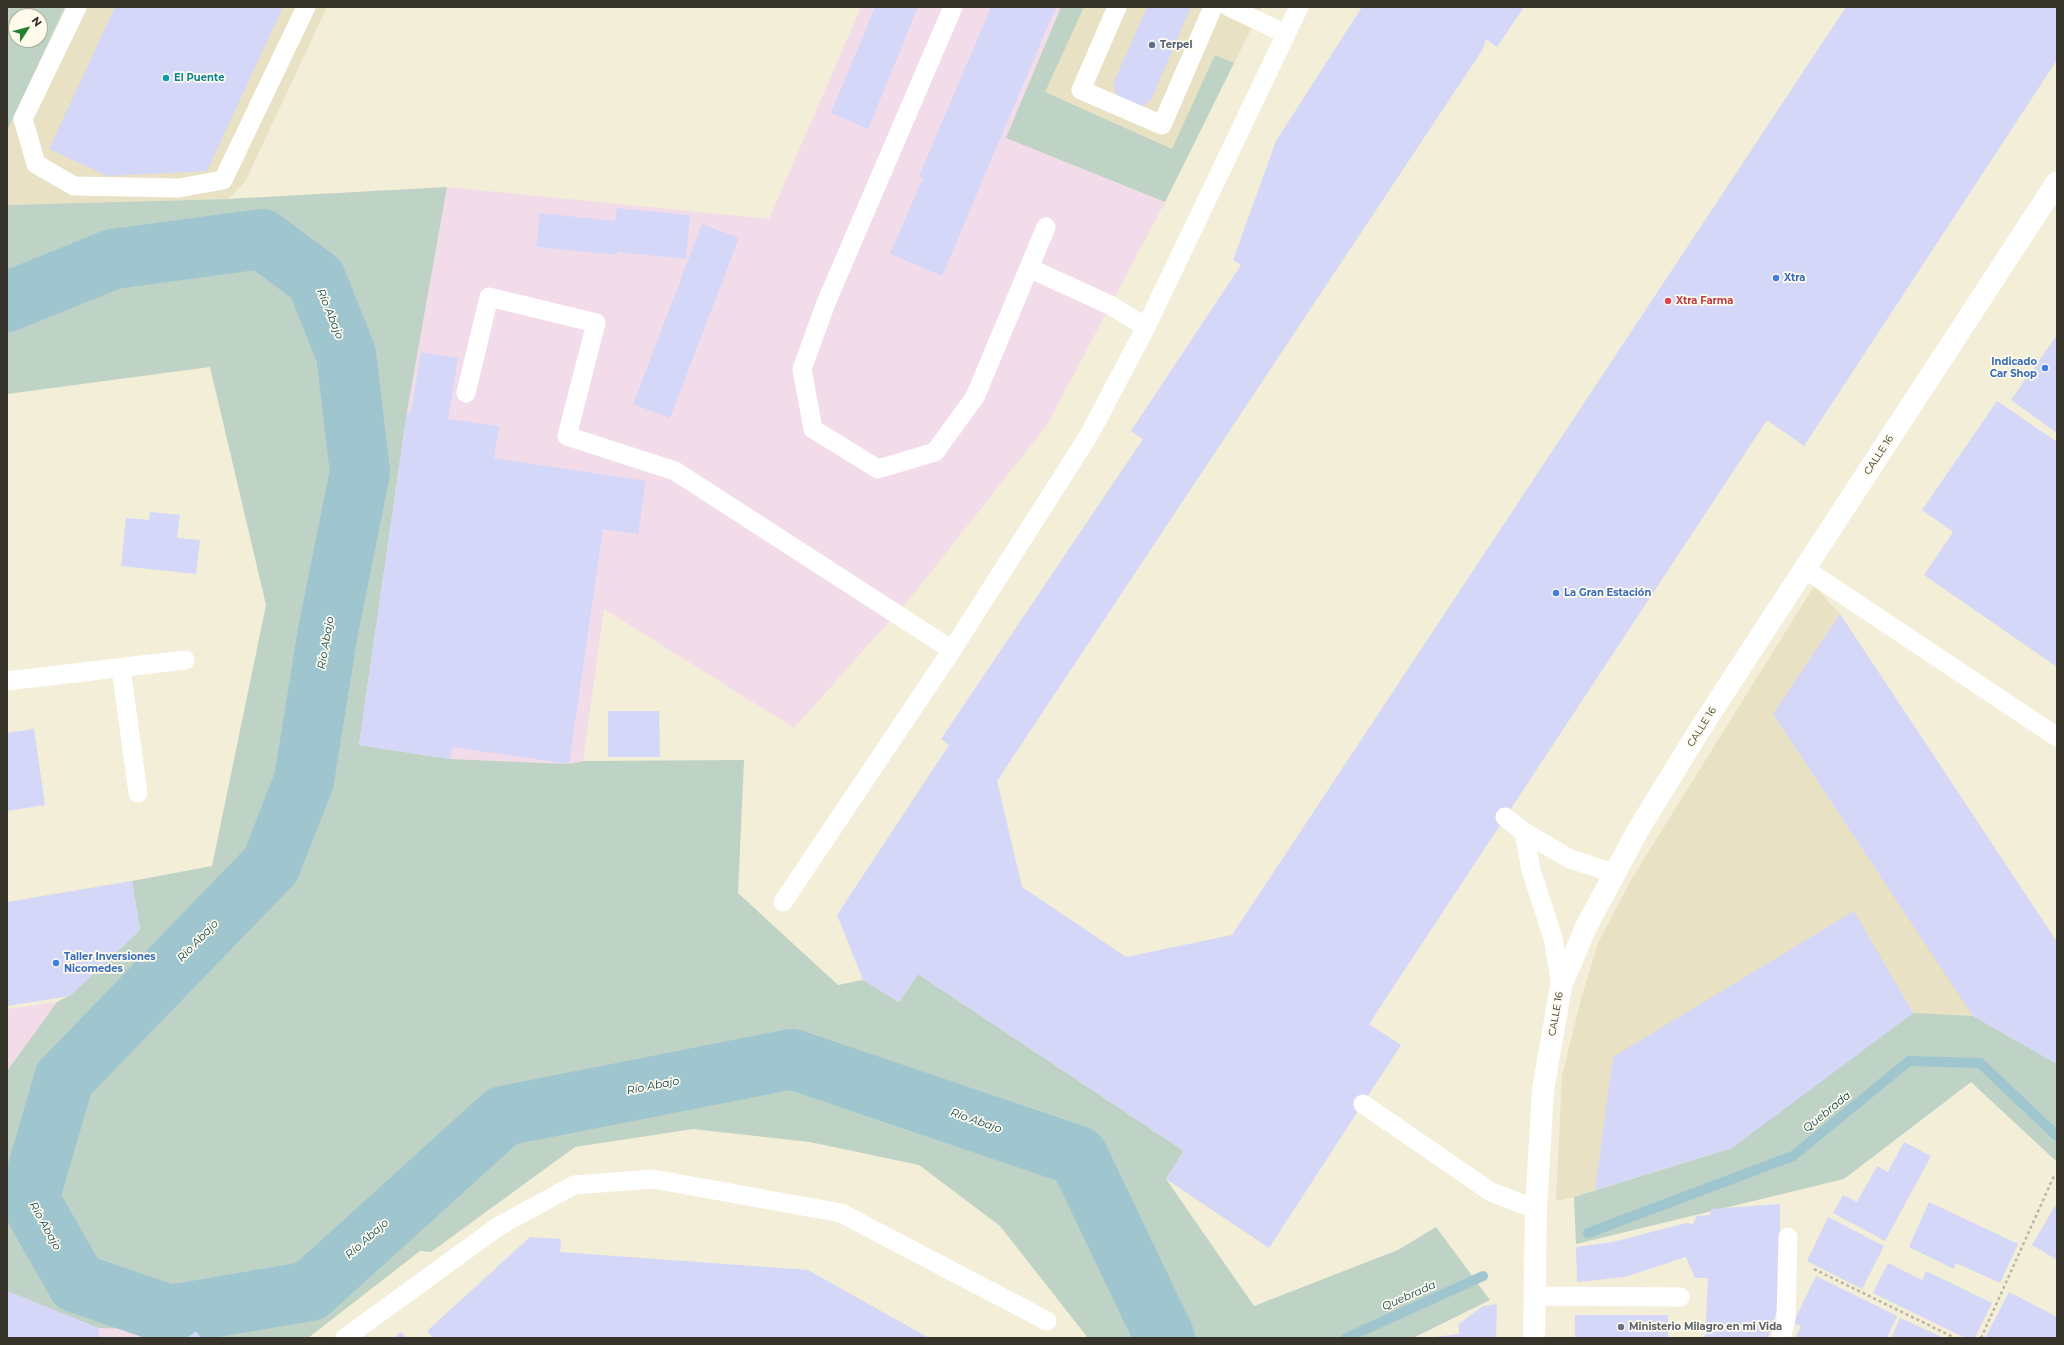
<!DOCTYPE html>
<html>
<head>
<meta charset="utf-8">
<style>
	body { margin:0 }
	#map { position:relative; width:2064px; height:1345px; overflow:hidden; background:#f3eed7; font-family:Montserrat,sans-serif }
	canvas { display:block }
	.frame { position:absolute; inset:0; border:8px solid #35332a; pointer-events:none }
	.north { position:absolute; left:8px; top:8px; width:40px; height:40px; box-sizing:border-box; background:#fefbed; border:1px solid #aeab9f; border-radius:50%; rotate:54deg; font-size:11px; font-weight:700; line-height:16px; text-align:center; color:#35332a }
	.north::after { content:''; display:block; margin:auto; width:14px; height:18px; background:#268030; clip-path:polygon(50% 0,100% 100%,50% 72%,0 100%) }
</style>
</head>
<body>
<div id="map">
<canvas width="2064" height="1345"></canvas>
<div class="frame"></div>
<div class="north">N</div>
</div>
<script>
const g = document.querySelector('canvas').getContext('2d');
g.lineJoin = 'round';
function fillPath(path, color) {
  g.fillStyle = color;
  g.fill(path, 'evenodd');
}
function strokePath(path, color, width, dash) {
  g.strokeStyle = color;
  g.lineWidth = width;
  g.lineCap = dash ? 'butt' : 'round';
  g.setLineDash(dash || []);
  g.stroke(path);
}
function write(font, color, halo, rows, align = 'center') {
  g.font = font + ' Montserrat,sans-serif';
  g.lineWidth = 3.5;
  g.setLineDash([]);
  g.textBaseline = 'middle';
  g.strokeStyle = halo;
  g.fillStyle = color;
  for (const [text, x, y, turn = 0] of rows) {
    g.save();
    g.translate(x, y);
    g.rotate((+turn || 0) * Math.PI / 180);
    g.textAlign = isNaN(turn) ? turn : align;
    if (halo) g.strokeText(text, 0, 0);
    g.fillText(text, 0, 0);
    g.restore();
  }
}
const built = new Path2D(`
	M65,7H327L245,182L228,199L7,205V131Z
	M1061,7H1262L1165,202L1006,138Z
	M1814,586L1840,614L2057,942V1064L1973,1016L1732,1148L1574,1197L1556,1201L1562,1076L1581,999L1598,943L1631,880Z`);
const industrial = new Path2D(`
	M861,7H1061L1006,138L1165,202L1047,425L912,596L794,728L604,609L583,761L569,764L450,759L359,745L407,412L447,187L769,219Z
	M57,1002L7,1071V1009Z
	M7,1291L98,1328L196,1331L201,1338H7Z`);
const green = new Path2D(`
	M7,7H65L7,131ZM16,16H40V40H16Z
	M1061,7H1084L1045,92L1172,149L1215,55L1234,63L1165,202L1006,138Z
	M447,187L407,412L359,745L450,759L569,764L583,761L744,760L738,893L838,985L863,980L899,1002L918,974L1184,1151L1166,1179L1254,1306L1398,1250L1436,1227L1490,1300L1413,1338H1088L1000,1226L919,1165L810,1142L693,1129L575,1147L431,1252L420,1251L308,1338H201L196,1331L98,1328L7,1291V1071L57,1002L70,995L140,930L132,881L212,866L266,605L210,367L7,394V205L228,199Z
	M1913,1013L1973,1016L2057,1064V1162L1971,1082L1844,1179L1576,1244L1574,1197L1732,1148Z`);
const stream = new Path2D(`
	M1588,1233L1793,1156L1909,1061L1980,1063L2057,1136
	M1346,1338L1483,1276`);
const river = new Path2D(`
	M7,302L113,259L262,239L316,279L346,354L360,472L328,631L304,780L271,865L64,1079L29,1199L77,1283L170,1315L310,1291L503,1116L792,1059L1078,1156L1165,1338`);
const building = new Path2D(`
	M115,7H283L207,171L107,176L49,149Z
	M875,7H918L868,129L831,113Z
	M991,7H1056L942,276L890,254L923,178L919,176Z
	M1147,7H1191L1151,100L1142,107L1117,97L1113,84Z
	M1362,7H1524L1497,47L1486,39L1483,49L997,781L1022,887L1126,957L1232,935L1846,7H2057V60L1804,446L1767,420L1369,1024L1401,1045L1269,1248L1166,1179L1184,1151L918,974L899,1002L863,980L837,915L949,745L941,739L1143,439L1131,431L1241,265L1233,260L1276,141Z
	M617,208L690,215L686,259L617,252V255L536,247L540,213L615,221Z
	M702,224L739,238L670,418L633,404Z
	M2057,335V433L2011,400Z
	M421,352L458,358L448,419L499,426L494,458L646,481L638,534L603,529L569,764L452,747L450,759L359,745L407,412H411Z
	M1997,401L2057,442V667L1924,575L1953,532L1922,510Z
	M150,512L180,515L177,538L200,540L196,574L121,566L126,518L149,520Z
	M1840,614L2057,942V1064L1973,1016L1773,714Z
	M608,711H659L660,757H608Z
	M34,729L45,805L7,811V733Z
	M132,881L140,930L70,996L7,1006V902Z
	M1854,911L1913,1013L1732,1148L1595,1190L1613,1057Z
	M1904,1142L1931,1156L1885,1241L1833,1213L1843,1195L1857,1202L1877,1166L1888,1172Z
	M1929,1202L2018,1244L2000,1283L1956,1263L1954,1269L1909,1247Z
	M1780,1204V1301L1768,1338H1705L1708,1278H1695L1686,1257L1625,1277L1577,1282L1576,1247L1613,1242L1686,1223L1693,1224L1697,1216L1710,1215L1711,1209Z
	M2055,1206L2057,1207V1260L2032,1245Z
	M1828,1217L1884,1246L1862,1289L1807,1261Z
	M530,1237L561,1239L560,1252L808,1270L929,1338H433L427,1331Z
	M1888,1263L1922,1280L1926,1271L1992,1303L1975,1338H1965L1873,1293Z
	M1816,1276L1897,1316L1887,1338H1795L1801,1326L1793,1323Z
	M7,1291L98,1328L100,1338H7Z
	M2009,1292L2057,1317V1338H1985Z
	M1497,1304L1496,1338H1426L1459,1334V1324L1483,1306Z
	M1575,1315H1668V1338H1575Z
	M1900,1318L1944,1338H1891Z
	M196,1331L201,1338H187Z
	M401,1332L407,1338H394Z`);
const path = new Path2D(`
	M1814,1269L1955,1338
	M1981,1338L2054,1176`);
const service = new Path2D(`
	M77,7L23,119L36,164L74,186L179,188L223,180L306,7
	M953,7L826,303L802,369L813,429L878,469L935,452L975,397L1046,227
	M1117,7L1081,90L1162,125L1213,7
	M1229,7L1286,34
	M1029,268L1110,305L1146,327
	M466,393L489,297L596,323L567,436L675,471L952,650
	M1805,569L2057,737
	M121,668L138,793
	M7,681L185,660
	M1505,817L1524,832L1570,859L1614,873
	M1524,832L1531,870L1553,938L1561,986
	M783,902L952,650L1089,435L1146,327L1299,7
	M1363,1104L1491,1192L1536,1209
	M1535,1296L1680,1297
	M345,1338L499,1226L574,1185L653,1179L841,1213L1047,1321
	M1781,1338L1786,1319L1788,1237`);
const secondary = new Path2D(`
	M1534,1338L1536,1209L1543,1090L1561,986L1586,927L1638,830L1702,726L2057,182`);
const markers = [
	[1152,45,4,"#5c6f8a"],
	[166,78,4,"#0f9aa8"],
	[1776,278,4,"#3f7fe0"],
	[1668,301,4,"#e0444e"],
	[2045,368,4,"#3f7fe0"],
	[1556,593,4,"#3f7fe0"],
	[56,963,4,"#3f7fe0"],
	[1621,1327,4,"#6b7280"]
];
const serviceNames = [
	["Terpel",1160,45]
];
const cultureNames = [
	["El Puente",174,78]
];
const shopNames = [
	["Xtra",1784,278],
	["Indicado",2037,362,"right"],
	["Car Shop",2037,374,"right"],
	["La Gran Estación",1564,593],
	["Taller Inversiones",64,957],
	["Nicomedes",64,969]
];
const healthNames = [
	["Xtra Farma",1676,301]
];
const streetNames = [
	["CALLE 16",1879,455,-57],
	["CALLE 16",1702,727,-58],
	["CALLE 16",1556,1014,-80]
];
const worshipNames = [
	["Ministerio Milagro en mi Vida",1629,1327]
];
const waterNames = [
	["Río Abajo",330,314,68],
	["Río Abajo",326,643,-80],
	["Río Abajo",198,941,-46],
	["Río Abajo",653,1086,-11],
	["Quebrada",1827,1112,-39],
	["Río Abajo",976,1121,19],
	["Río Abajo",45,1226,61],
	["Río Abajo",367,1239,-42],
	["Quebrada",1409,1296,-24]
];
fillPath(built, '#e8e1c3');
fillPath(industrial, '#f3dcea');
fillPath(green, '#bed2c6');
strokePath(stream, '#9fc5cf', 10);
strokePath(river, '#9fc5cf', 60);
fillPath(building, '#d4d7f7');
strokePath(path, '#bab6a3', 2.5, [3, 3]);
strokePath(service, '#fff', 19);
strokePath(secondary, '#fff', 22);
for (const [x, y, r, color] of markers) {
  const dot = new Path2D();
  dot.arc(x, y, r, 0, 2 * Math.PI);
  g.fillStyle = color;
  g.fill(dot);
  strokePath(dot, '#fefbed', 1.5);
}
write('bold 10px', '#4e5e75', '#fefbed', serviceNames, 'left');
write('bold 10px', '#0d838f', '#fefbed', cultureNames, 'left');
write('bold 10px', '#366cbe', '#fefbed', shopNames, 'left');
write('bold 10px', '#be3a42', '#fefbed', healthNames, 'left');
write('10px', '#35332a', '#fefbed', streetNames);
write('bold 10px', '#5b616d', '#fefbed', worshipNames, 'left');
write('italic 11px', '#0c4451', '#fefbed', waterNames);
</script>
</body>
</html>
